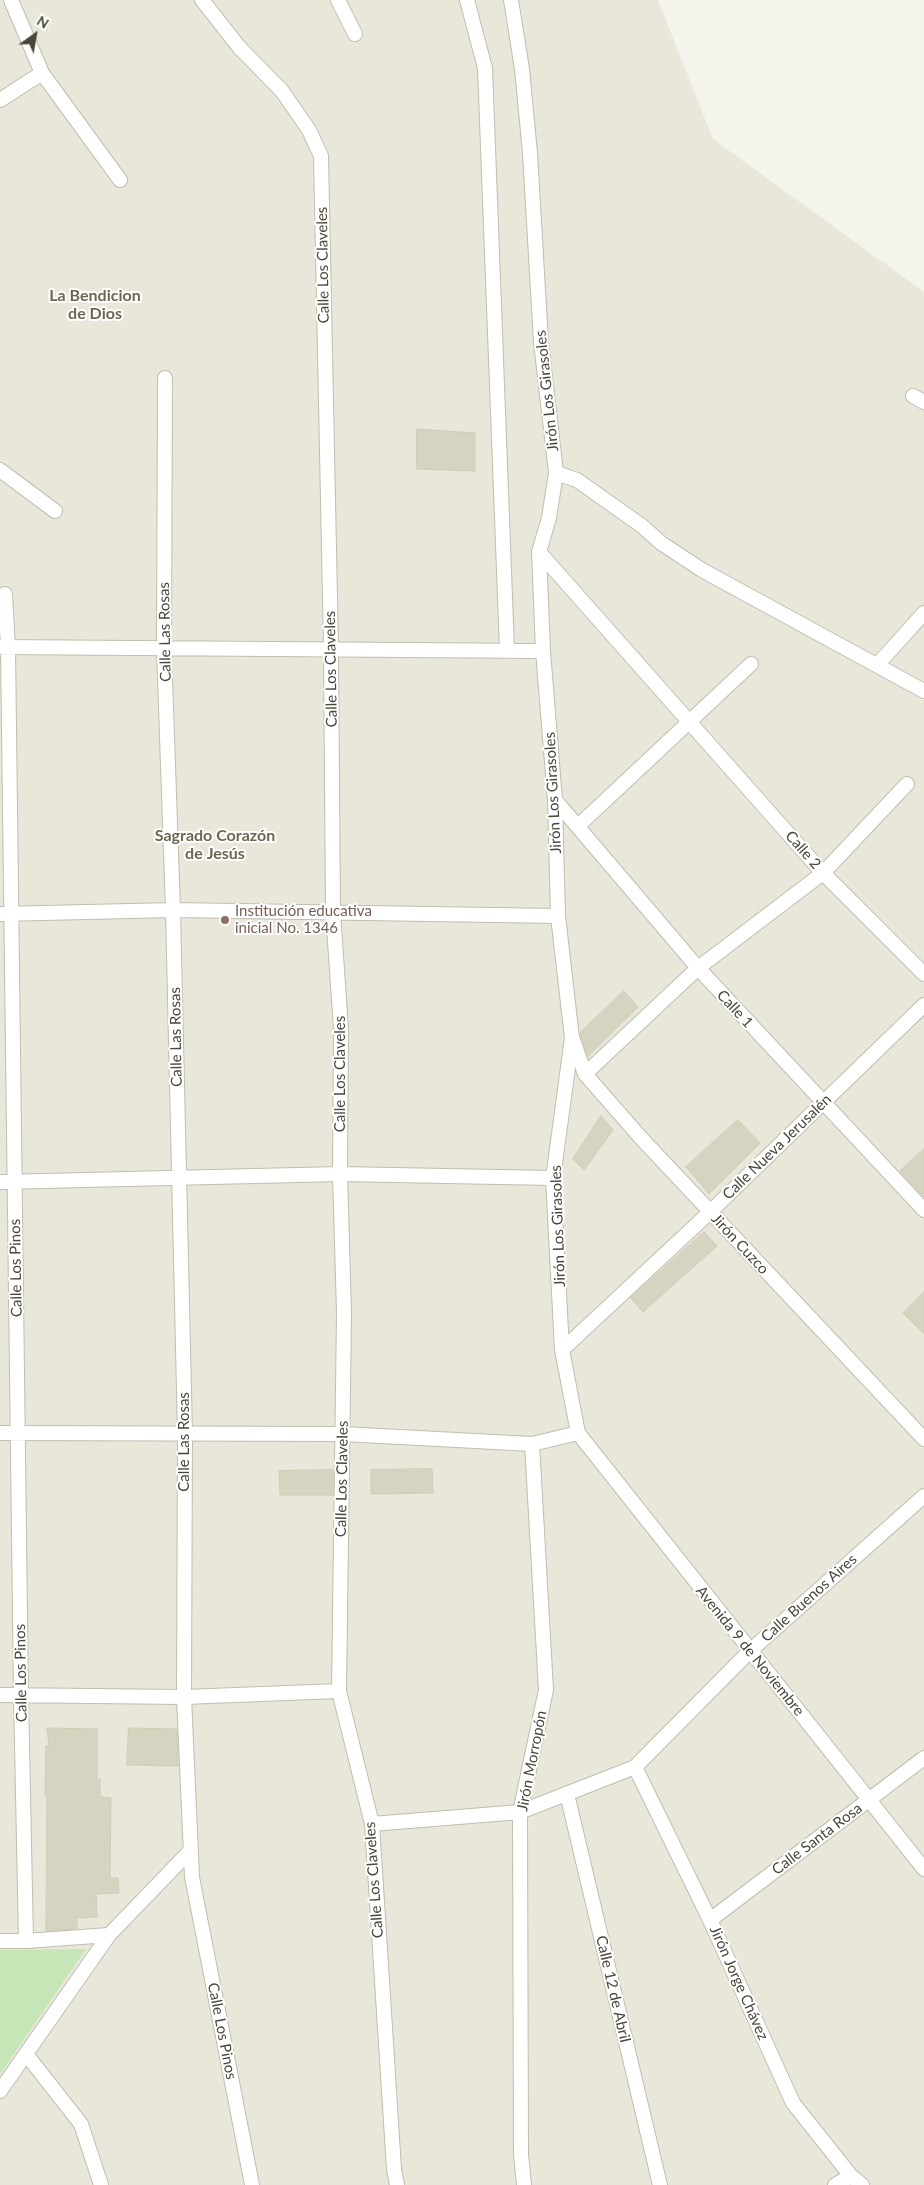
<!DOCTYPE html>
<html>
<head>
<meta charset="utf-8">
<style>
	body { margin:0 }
	#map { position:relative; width:924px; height:2185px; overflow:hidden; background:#f5f4ec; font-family:Lato,sans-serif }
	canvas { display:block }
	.north { position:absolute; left:10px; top:10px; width:50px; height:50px; -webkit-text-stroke:4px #fff; paint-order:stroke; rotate:32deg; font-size:14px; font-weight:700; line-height:20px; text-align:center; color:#494739 }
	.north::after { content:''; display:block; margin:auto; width:18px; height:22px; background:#494739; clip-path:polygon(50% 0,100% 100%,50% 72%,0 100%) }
</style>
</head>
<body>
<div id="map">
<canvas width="924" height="2185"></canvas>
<div class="north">N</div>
</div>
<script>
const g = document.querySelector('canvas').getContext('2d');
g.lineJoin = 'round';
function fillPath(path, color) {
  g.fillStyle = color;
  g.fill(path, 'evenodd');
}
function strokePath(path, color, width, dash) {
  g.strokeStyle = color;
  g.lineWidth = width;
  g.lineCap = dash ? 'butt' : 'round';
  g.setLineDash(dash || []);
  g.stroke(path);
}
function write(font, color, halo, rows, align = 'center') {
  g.font = font + ' Lato,sans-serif';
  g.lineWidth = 4;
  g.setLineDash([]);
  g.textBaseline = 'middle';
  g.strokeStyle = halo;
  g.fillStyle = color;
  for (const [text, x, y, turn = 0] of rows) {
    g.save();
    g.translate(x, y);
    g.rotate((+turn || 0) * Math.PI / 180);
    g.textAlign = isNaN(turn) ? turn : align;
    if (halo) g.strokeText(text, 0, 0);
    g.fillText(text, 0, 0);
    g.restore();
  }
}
const residential = new Path2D(`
	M0,0H658L713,139L924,292V2185H0Z`);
const green = new Path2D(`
	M86,1949L0,2074V1950Z`);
const building = new Path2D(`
	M417,429L475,433V471L417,469Z
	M624,991L638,1007L588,1056L580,1033Z
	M601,1116L613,1130L584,1170L573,1159Z
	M738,1120L760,1143L709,1194L686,1167Z
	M924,1149V1197L900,1171Z
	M704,1232L717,1246L643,1312L631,1298Z
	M924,1292V1334L903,1313Z
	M432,1469L433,1493L371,1494V1470Z
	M333,1470V1495H280L279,1471Z
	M47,1728L97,1729V1779H100V1797L111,1798L110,1878H118L119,1893L96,1894L97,1917L77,1918V1929L46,1931L47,1795H45L46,1746H49Z
	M129,1728L177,1729L178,1766L127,1765Z`);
const minor = new Path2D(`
	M11,0L42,73L120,180
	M202,0L239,47L282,91L309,130L321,156L331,648L333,912L341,1029L340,1174L344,1313L339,1691L372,1824L394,2169L397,2185
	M338,0L355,34
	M467,0L485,68L507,650
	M511,0L522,69L530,153L541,342L556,473L549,518L539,552L543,651L555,800L558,916L572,1038L553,1178L562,1350L578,1433L924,1869
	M0,100L42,73
	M165,378L164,649L173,910L185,1434L184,1697L192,1877L252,2185
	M913,396L924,402
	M0,470L55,511
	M556,473L577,480L642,526L661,543L702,570L924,691
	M539,552L823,873L924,974
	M5,594L8,647L21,1695L26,1941
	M0,647L543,651
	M878,664L924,613
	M555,800L698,968L924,1210
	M578,826L751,664
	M0,914L173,910L558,916
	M573,1040L585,1074L641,1138L924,1439
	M585,1074L698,968L823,873L907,784
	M0,1182L340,1174L553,1178
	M562,1350L710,1212L924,1005
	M0,1433L343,1434L532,1444
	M0,1695L184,1697L339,1691
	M635,1767L710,1920L793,2103L851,2176L862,2185
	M567,1794L660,2185
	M372,1824L520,1812L635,1767L750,1651L924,1496
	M710,1920L924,1758
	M0,1941H26L109,1935
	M26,2054L81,2124L101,2185
	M0,2091L109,1935L191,1850
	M524,2185L521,2155L520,1812L546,1690L532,1444L578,1433
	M835,2185L851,2176`);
const markers = [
	[225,920,5,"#8d6e63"]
];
const streetNames = [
	["Calle Los Claveles",323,265,-91],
	["Jirón Los Girasoles",547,391,-96],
	["Calle Las Rosas",165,632,-91],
	["Calle Los Claveles",331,669,-91],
	["Jirón Los Girasoles",553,793,-93],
	["Calle 2",803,850,49],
	["Calle 1",735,1009,47],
	["Calle Las Rosas",176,1037,-91],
	["Calle Los Claveles",340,1074,-90],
	["Calle Nueva Jerusalén",777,1147,-44],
	["Jirón Los Girasoles",558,1226,-92],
	["Jirón Cuzco",740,1244,47],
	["Calle Los Pinos",16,1268,-91],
	["Calle Las Rosas",184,1442,-90],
	["Calle Los Claveles",342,1479,-89],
	["Calle Buenos Aires",809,1598,-42],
	["Avenida 9 de Noviembre",750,1651,51],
	["Calle Los Pinos",21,1673,-91],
	["Jirón Morropón",532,1761,-79],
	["Calle Santa Rosa",817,1839,-37],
	["Calle Los Claveles",374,1880,-94],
	["Jirón Jorge Chávez",739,1983,66],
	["Calle 12 de Abril",613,1989,77],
	["Calle Los Pinos",222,2031,79]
];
const educationNames = [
	["Institución educativa",235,911],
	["inicial No. 1346",235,928]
];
const neighbourhoodNames = [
	["La Bendicion",95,296],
	["de Dios",95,314],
	["Sagrado Corazón",215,836],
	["de Jesús",215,854]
];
fillPath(residential, '#e8e7da');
fillPath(green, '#c6e6b7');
fillPath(building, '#d6d3c1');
strokePath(building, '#d0ccb5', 1);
strokePath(minor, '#c0beae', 16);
strokePath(minor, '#fff', 14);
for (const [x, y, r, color] of markers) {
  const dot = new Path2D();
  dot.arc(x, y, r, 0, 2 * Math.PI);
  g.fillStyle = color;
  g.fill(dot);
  strokePath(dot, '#fff', 2);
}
write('15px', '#494739', '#fff', streetNames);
write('15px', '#785e54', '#fff', educationNames, 'left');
write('bold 16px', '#6b6751', '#fff', neighbourhoodNames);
</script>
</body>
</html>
